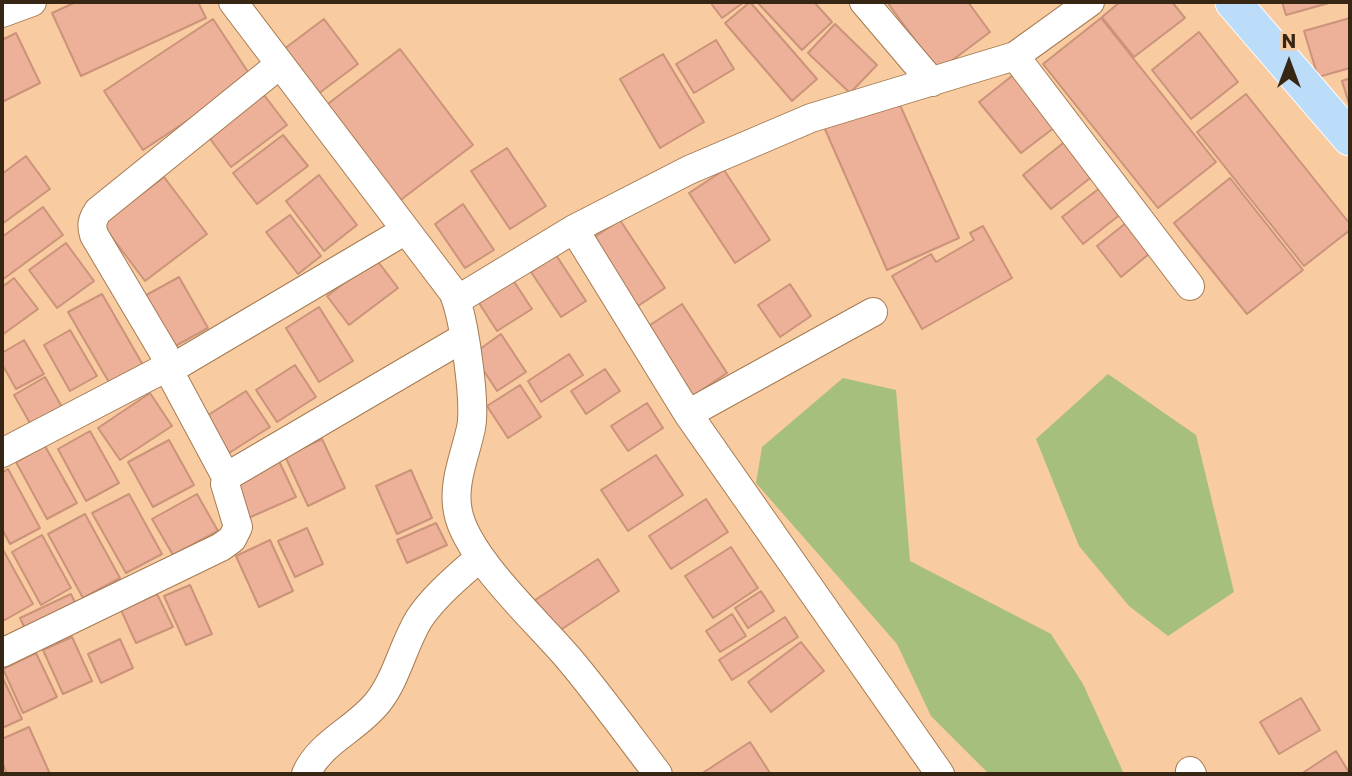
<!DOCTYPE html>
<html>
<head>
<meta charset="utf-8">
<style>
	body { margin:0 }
	#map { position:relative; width:1352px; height:776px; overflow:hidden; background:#f9cba0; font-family:Poppins,sans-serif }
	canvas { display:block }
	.frame { position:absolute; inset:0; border:4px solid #382615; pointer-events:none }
	.north { position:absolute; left:1254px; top:28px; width:70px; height:70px; -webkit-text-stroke:5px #f9cba0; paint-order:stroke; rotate:0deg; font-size:19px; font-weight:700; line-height:28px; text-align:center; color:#382615 }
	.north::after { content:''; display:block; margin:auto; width:24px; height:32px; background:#382615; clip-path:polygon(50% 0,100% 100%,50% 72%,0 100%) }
</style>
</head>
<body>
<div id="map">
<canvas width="1352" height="776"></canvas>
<div class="frame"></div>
<div class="north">N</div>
</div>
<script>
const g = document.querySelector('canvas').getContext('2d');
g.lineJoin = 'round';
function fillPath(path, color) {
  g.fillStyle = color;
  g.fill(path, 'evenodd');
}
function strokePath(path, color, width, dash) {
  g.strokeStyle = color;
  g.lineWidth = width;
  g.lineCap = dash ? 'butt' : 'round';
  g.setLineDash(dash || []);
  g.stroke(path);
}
const water = new Path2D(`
	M1108,374L1196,435L1234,592L1168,636L1129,606L1079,546L1036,439Z
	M843,378L896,390L910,561L1051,634L1083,684L1124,774H989L931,716L897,644L756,483L762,447Z`);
const building = new Path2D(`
	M76,2H198L206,18L81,76L52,13Z
	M710,2H744L722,18Z
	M750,2L817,79L792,101L725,23Z
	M757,2H814L832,22L802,50Z
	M887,2H968L990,32L938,71Z
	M1120,2H1172L1185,18L1134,57L1102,17Z
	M1282,2H1328L1329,3L1286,15Z
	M1101,18L1216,162L1158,208L1043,64Z
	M1350,18V68L1318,77L1304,31Z
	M213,19L252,78L143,150L104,91Z
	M324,19L358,64L318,94L284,49Z
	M835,24L877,65L850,93L808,53Z
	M1199,32L1238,82L1191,119L1152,70Z
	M16,33L40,83L2,102V40Z
	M716,40L734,69L694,93L676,64Z
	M400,49L473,145L398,202L325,106Z
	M663,54L704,122L660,148L620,79Z
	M1017,72L1059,124L1021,153L979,102Z
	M1350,78V107L1342,81Z
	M1246,94L1350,224V230L1304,266L1197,132Z
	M264,95L287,125L231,167L208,136Z
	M896,96L959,238L887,270L824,127Z
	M283,135L308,166L257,204L233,173Z
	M1067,140L1094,175L1051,209L1023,175Z
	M507,148L546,206L510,229L471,171Z
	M26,156L50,189L2,224V174Z
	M724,170L770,240L735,263L689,193Z
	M319,175L357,225L324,251L286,201Z
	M164,177L207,234L145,281L102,224Z
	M1230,178L1303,270L1247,314L1174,223Z
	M1101,187L1122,213L1083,244L1062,217Z
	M463,204L494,250L465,268L435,224Z
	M43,207L63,235L2,280V237Z
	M290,215L321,256L298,274L266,232Z
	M1131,219L1155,249L1121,277L1097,246Z
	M620,220L665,288L632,310L587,242Z
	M983,226L1012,278L922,329L892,276L931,254L936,262L974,240L970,233Z
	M66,243L94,281L57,308L29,270Z
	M556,255L586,301L561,317L531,272Z
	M376,259L398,288L349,325L327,296Z
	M179,277L208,328L170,349L141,298Z
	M14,278L38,309L2,335V287Z
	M513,280L532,309L497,331L479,303Z
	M790,284L811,316L780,337L758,305Z
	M102,294L143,365L110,384L68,312Z
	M682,304L727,373L687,400L641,331Z
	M319,307L353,361L319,382L286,328Z
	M70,330L97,376L70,391L44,345Z
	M501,334L526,372L497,391L473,354Z
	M24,340L44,374L16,389L2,364V353Z
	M569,354L583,375L541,402L528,381Z
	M295,365L316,397L277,422L256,390Z
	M605,369L620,391L586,414L571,391Z
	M45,377L62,407L31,425L14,395Z
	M520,385L541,417L508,438L487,406Z
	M246,391L270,427L229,453L205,417Z
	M150,393L172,426L120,460L98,428Z
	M647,403L663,428L628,451L611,426Z
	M90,431L119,483L86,501L58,449Z
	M322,439L345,488L308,506L285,456Z
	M169,440L194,485L153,507L128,462Z
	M45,446L77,503L47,519L16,462Z
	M656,455L683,495L628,531L601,490Z
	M279,461L296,497L246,519L230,483Z
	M8,469L40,528L10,544L2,529V473Z
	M411,470L432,518L397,534L376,486Z
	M129,494L162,554L126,573L92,513Z
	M197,494L218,531L173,555L152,519Z
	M706,499L728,532L671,569L649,536Z
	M85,514L120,578L83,598L48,534Z
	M436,523L447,545L407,563L397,540Z
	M307,528L323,564L295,577L278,541Z
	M42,535L71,588L41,605L12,552Z
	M270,540L293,591L259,607L236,556Z
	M731,547L758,588L713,618L685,576Z
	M2,548L33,604L3,621L2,619Z
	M598,559L619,591L556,633L535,600Z
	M190,585L212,634L186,645L164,596Z
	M761,591L774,611L748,628L735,608Z
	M71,594L79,611L28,635L20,618Z
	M157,594L173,627L136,643L121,610Z
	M732,614L746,636L720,652L706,631Z
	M785,617L798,637L732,680L719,660Z
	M72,637L92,681L63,694L43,650Z
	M120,639L133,668L101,683L88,654Z
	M801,642L824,671L771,712L748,682Z
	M36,653L57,697L23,713L3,669Z
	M2,676L22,719L2,728Z
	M1301,698L1320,730L1279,754L1260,722Z
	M29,727L50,774H7L2,762V739Z
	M750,742L770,773L701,774Z
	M1336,751L1350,774H1301Z`);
const minor = new Path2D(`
	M233,2L453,292C464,316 476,402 471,428C465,456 452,484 458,512C467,558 539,623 570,660C601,697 629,736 658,774
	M864,2L932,82
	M2,13L32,2
	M1015,56L1190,286
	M574,229L688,414L940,774
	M457,300L574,229L689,170L811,118L1015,56L1090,2
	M167,367L226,477
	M169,370L406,230
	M688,414L873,312
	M2,453L167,367L164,353L94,235C91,225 92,220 98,211L279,65
	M2,653L221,547L232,539L238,527L225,484L226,477L463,338
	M1190,771L1192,774
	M306,774C320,742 357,729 378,702C397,678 403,645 419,619C435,595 459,576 480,557`);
const major = new Path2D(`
	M1233,2L1350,138`);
fillPath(water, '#a7bf7d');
fillPath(building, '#ecb198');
strokePath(building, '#cb937a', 2);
strokePath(minor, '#a57b52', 30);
strokePath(major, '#fff', 37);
strokePath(minor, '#fff', 28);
strokePath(major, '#bcddfa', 35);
</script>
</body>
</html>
